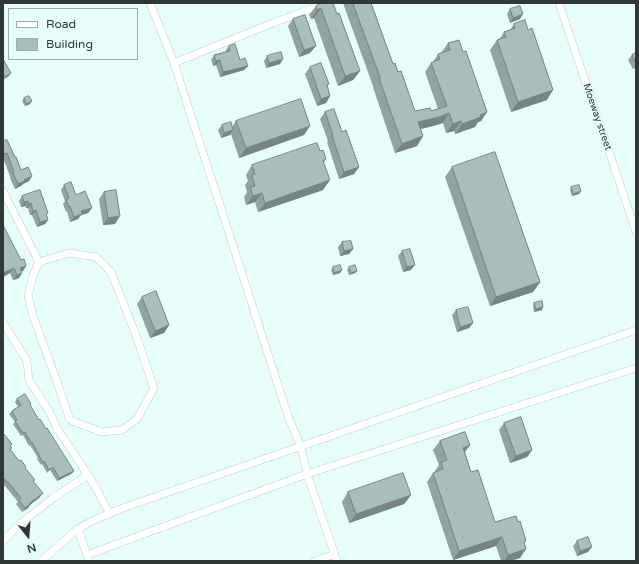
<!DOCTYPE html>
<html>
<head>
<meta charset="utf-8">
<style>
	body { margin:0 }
	#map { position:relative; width:639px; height:564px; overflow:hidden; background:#e6fdf9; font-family:"Varela Round",sans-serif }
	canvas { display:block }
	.frame { position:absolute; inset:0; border:4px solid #303837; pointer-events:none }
	.legend { position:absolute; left:8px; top:8px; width:130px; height:52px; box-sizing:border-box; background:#e6fdf9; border:1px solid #9daeab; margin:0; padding:5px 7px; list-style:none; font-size:12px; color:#303837 }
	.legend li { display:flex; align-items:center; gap:8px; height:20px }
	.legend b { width:20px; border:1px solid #9daeab }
	.north { position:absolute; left:8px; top:516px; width:40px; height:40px; -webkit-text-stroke:3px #e6fdf9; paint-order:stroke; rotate:163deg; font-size:11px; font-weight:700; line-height:16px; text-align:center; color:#303837 }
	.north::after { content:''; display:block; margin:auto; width:14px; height:18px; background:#303837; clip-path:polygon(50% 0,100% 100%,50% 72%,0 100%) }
</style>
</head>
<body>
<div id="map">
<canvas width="639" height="564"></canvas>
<div class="frame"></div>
<ul class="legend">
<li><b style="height:5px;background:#fff"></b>Road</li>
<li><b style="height:11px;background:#a8beba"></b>Building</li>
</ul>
<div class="north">N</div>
</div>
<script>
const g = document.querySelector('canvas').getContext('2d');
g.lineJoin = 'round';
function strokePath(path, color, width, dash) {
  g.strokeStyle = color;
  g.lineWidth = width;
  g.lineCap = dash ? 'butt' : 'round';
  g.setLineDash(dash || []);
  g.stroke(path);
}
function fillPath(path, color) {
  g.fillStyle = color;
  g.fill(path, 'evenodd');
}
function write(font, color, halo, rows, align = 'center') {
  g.font = font + ' "Varela Round",sans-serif';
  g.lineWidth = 3.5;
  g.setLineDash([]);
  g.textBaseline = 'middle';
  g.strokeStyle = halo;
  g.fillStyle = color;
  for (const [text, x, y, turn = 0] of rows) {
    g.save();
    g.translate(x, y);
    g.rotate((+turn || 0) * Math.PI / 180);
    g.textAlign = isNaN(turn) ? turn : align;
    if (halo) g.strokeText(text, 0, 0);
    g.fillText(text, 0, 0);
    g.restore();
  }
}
const minor = new Path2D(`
	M150,3L174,63L288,416L301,447L307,474L337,561
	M559,3L636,232
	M174,63L273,23L327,3
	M3,191L39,262
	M69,253L96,257L111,272L137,338L154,388L137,419L122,430L101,432L70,420L56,379L34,319L28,296L32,278L39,262Z
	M3,323L26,359C29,367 27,375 30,382L49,411L58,430L75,455L96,488L109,513
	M78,529L89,561
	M3,541L21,523L53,498L88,475
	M87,555L307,474L636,368
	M41,561L78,529L92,521L120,509L636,330
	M315,561L335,554`);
const wall = new Path2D(`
	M343,3H371L393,64L398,72L415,111H431L438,109L425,72L431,63L433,62L438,54L441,53L448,43L463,52L487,112L481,121L478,122L475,127L455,134L454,131L446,133L443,123L433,126L421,129L423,136L417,146L395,153L373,87V86Z
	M316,6L337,14L360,71L353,80L338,86L314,18L311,19L309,15Z
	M510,9L520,19L510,23L507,14Z
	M293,19L310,53L299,57L288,26Z
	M514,24L547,100L511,112L490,50L497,40H499L504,32L510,30Z
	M229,46L240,60L248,66L244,70L220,77L216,65L213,66L211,60L214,55L226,52L225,51Z
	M636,53V67L633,69L628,60L632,55Z
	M267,56L280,64L266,68L264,61Z
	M310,67L329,84L327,86L330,96L326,103L317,106L305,74Z
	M24,98L30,104L25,106L22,101Z
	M325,112L342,132L359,167L354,174L339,179L327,142L328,141L320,119Z
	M236,121L304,135L239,158L231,134L230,135L221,138L218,130L222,125L232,127Z
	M3,141L15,157L21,170L32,176L29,181L23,184L21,186L15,189L10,178V176L3,158Z
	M320,151L326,159L324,163L323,190L258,212L255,202L246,205L244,197L247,192L245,185L248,181L246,175L252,165Z
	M452,167L540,282L533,292L490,306L445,177Z
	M64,185L92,208L88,213L81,215L78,219L70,222L67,211L66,212L63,204L65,201L61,190Z
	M571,187L581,191L579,194L572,196L570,190Z
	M104,192L115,224L103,225L99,199Z
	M22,196L47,215L48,220L45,224L37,227L32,215H30L28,208H26L25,206L21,207L19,201Z
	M342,242L353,249L349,254L340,256L338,247Z
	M402,251L411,270L403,272L398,256Z
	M21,260L26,266L23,271H22V273L19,278L13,280L10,273L3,277Z
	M333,267L342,270L340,273L333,275L331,270Z
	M349,267L357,271L355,273L349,275L347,270Z
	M142,297L169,325L164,333L150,338L137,304Z
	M534,303L542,310L534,312L533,305Z
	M456,310L473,323L469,328L457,332L452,315Z
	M17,399L30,405L39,420L74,471L71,474L57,481L50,470L47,473L42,464L41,465L37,459L38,458L30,445L29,446L23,435L21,436L13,424L15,422L9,414L12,411L18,407L15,402Z
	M504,423L532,450L527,457L510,463L499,430Z
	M3,433L12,444L10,446V450L35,480L33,482L40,497L30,505L28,508L22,512L16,504L18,502L5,486H4L3,485Z
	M440,441L470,445L465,452L471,472L495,522L525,543L520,558L510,561H501L496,546L453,560L427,482L433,473L435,472V471L439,465L433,450Z
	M348,492L411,495L404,504L349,523L342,502Z
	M577,541L588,552L577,556L573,546Z`);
const shadedWall = new Path2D(`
	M321,8L314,18L311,19L317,10Z
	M523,14L520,19L510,23L513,18Z
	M316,46L310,53L299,57L304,50Z
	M283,59L280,64L266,68L269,63Z
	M220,60L216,65L213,66L216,61Z
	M636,64V67L633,69Z
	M248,66L244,70L220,77L223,72Z
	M360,71L353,80L338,86L345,76Z
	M11,73L9,76L3,80L5,77Z
	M553,90L547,100L511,112L518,102Z
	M330,96L326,103L317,106L321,99Z
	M32,101L30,104L25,106L26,104Z
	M487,112L481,121L478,122L475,127L455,134L462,124L480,115Z
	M449,113L443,123L433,126L412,131L418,122Z
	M461,121L454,131L446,133L453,124Z
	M310,126L304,135L239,158L246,148Z
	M233,130L230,135L221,138L224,133Z
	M423,136L417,146L395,153L402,144Z
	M7,153L3,158V156L4,154Z
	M359,167L354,174L339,179L344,172Z
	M32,176L29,181L23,184L21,186L15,189L18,184L24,180Z
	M330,180L323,190L258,212L265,203Z
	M581,191L579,194L572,196L573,194Z
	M262,193L255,202L246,205L253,196Z
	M28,201L25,206L21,207L24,202Z
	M31,203L28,208H26L29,204Z
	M92,208L88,213L81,215L78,219L70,222L74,217L81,211Z
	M36,210L32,215H30L33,211Z
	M120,216L115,224L103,225L108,218Z
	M48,220L45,224L37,227L40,222Z
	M353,249L349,254L340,256L344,251Z
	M415,265L411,270L403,272L407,267Z
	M26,266L23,271L17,273L20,268Z
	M14,268L10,273L3,277V273Z
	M342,270L340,273L333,275L334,273Z
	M357,271L355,273L349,275L351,273Z
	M22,273L19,278L13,280L17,275Z
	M540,282L533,292L490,306L496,297Z
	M543,307L542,310L534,312L536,309Z
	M473,323L469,328L457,332L460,327Z
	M169,325L164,333L150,338L155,331Z
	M470,445L463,454V448Z
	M532,450L527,457L510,463L516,456Z
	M74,471L71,474L57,481L59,478Z
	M43,493L40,497L30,505L28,508L22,512L30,503Z
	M411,495L404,504L349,523L356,514Z
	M502,537L496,546L453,560L459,551Z
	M592,547L588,552L577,556L580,551Z
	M526,549L520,558L510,561H504L508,555Z`);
const building = new Path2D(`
	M323,3H333L337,14L339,13L360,71L345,76L321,8L317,10L316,6Z
	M353,3H371L393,64L395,63L398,72L401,71L415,111L430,108L431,111L447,106L431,63L440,59L438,54L450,50L448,43L459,40L463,52L466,51L487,112L480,115L481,117L462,124L461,121L453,124L449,113L439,117L418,122L423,136L402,144L379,78H380Z
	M520,6L523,14L513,18L510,9Z
	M305,15L316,46L304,50L293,19Z
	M525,20L528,30L532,28L553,90L518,102L497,40L506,37L504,32L515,28L514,24Z
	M235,44L240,60L245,58L248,66L223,72L220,60L216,61L214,55L230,51L229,46Z
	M281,52L283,59L269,63L267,56Z
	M636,53V64L632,55Z
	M3,59L11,73L5,77L3,73Z
	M321,63L329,84L327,85L330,96L321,99L310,67Z
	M29,96L32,101L26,104L24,98Z
	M301,99L310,126L246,148L236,121Z
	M334,109L342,132L346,130L359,167L344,172L332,135H333L325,112Z
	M231,122L233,130L224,133L222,125Z
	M7,140L15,157H16L21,170L28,167L32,176L24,180L25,181L18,184L13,173L14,172L7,153L4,154L3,151V141Z
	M317,143L320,151L323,150L326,159L323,161L330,180L265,203L262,193L253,196L250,187L255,186L252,175L255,174L252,165Z
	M495,152L540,282L496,297L452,167Z
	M71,182L76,195L85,191L92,208L81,211L82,214L74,217L70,206L69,207L66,200L69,198L64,185Z
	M579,185L581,191L573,194L571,187Z
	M40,190L48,213L46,214L48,220L40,222L36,210L33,211L31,203L29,204L28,201L24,202L22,196Z
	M116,190L120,216L108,218L104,192Z
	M3,225L21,260L24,259L26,266L20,268L22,273L17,275L14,268L3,273Z
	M351,241L353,249L344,251L342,242Z
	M410,249L415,265L407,267L402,251Z
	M340,265L342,270L334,273L333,267Z
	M355,265L357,271L351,273L349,267Z
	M156,291L169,325L155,331L142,297Z
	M542,301L543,307L536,309L534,303Z
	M468,307L473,323L460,327L456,310Z
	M25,394L31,404L30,405L39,420L40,419L46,429L47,428L74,471L59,478L53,467L49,470L44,461L43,462L39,456H40L32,442H31L25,432L23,433L15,421L17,420L12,411L21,405L17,399Z
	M521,417L532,450L516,456L504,423Z
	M465,432L470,445L463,448L471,472L478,470L495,522L516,516L518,522L520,521L526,541L524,542L526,549L508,555L502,537L459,551L433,473L443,469L441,462L447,460L440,441Z
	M3,433L12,444L10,446L12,448L10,449L19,461L21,460L26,467L25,468L35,480L33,481L43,493L30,503V504L25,508L19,500L21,498L8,482H7L3,477V475L4,474H3L4,473L3,472Z
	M403,473L411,495L356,514L348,492Z
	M588,537L592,547L580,551L577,541Z`);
const streetNames = [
	["Moeway street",597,117,71]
];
strokePath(minor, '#bcd2ce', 8);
strokePath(minor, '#fff', 7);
fillPath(wall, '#90a3a0');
fillPath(shadedWall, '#768582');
fillPath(building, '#a8beba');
strokePath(building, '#768582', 1);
write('10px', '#303837', '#e6fdf9', streetNames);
</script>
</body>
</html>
